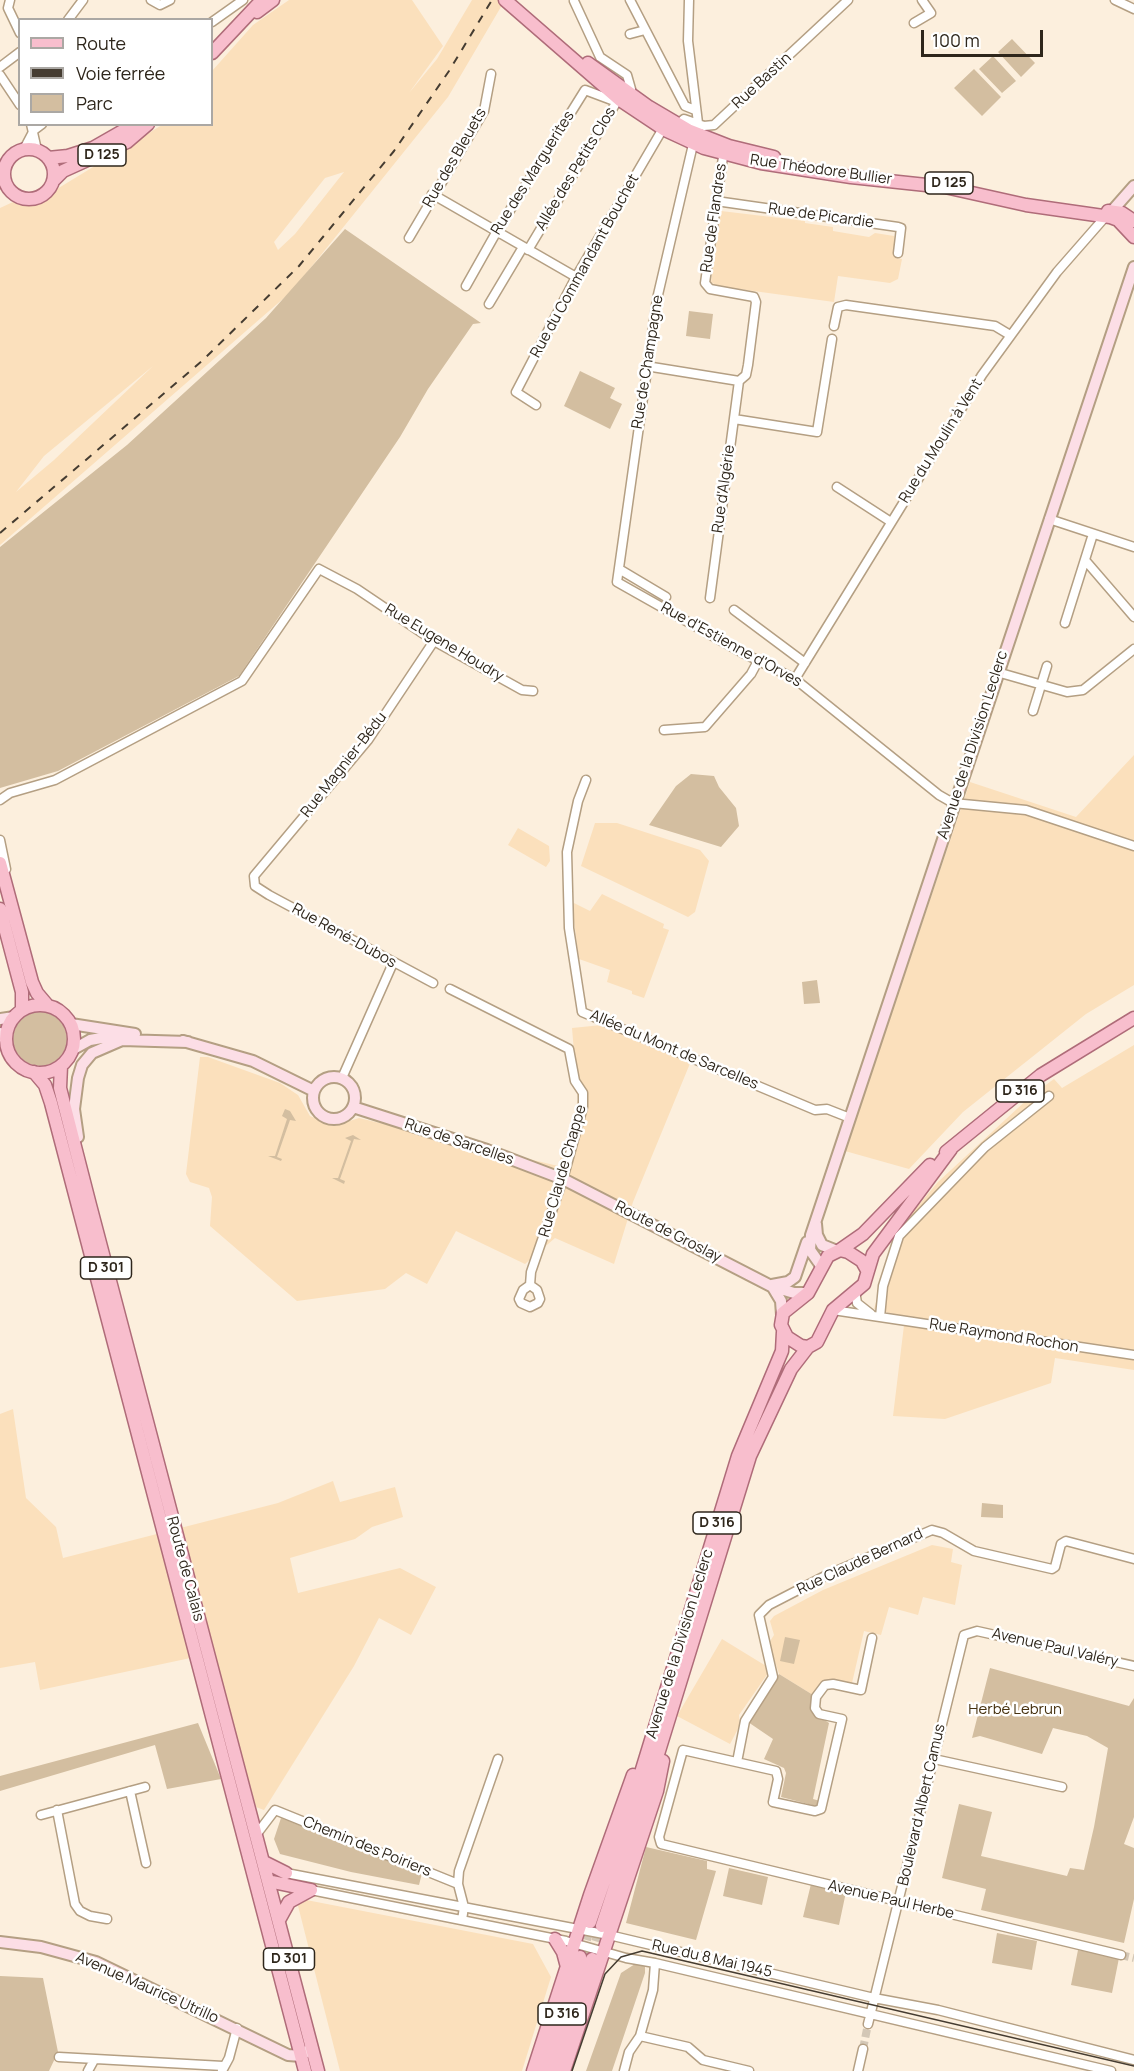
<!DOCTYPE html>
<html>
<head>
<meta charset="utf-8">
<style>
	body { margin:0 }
	#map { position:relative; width:1134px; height:2071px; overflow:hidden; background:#fcefdd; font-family:Manrope,sans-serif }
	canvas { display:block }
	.legend { position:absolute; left:18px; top:18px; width:195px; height:108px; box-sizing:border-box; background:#fff; border:2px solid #aba8a4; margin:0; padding:8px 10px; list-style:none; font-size:18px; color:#2e261b }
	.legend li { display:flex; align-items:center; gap:12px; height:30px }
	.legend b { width:30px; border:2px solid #aba8a4 }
	.scale { position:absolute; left:921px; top:30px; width:122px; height:27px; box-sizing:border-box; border:3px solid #2e261b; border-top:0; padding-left:8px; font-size:18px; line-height:21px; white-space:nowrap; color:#2e261b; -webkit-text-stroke:4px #fff; paint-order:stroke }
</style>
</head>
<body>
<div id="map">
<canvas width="1134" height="2071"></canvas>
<ul class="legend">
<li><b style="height:8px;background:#f8becd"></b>Route</li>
<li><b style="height:8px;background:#453c31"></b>Voie ferrée</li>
<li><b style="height:16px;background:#d3bea0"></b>Parc</li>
</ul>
<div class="scale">100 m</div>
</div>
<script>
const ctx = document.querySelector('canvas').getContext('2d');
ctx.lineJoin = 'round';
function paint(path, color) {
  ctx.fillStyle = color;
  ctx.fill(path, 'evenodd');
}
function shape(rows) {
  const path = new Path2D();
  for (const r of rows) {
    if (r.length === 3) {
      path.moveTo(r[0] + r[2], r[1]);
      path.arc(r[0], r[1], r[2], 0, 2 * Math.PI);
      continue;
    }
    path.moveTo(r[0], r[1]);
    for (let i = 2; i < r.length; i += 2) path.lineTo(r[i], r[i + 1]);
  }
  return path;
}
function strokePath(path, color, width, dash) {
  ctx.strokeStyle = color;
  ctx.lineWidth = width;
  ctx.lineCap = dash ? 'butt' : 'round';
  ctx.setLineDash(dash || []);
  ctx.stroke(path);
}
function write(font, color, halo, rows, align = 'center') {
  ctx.font = font + ' Manrope,sans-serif';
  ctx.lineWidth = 5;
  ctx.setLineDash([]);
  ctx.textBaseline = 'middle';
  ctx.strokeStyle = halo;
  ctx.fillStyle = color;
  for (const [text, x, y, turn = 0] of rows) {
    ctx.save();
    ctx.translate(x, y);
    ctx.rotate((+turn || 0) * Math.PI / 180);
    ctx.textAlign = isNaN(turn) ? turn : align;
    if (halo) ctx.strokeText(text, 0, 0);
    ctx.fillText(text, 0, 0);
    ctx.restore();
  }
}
paint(shape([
	[289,0,412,0,443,46,409,93,437,59,472,0,505,0,448,97,292,291,0,545,0,208,13,202,34,203,162,125,212,124,212,71,253,25],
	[344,172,295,234,278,250,274,242,325,178],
	[153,366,54,460,16,492,44,456],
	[721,211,805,221,805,223,833,227,833,231,869,237,875,233,894,236,896,258,902,259,898,279,890,283,838,276,834,302,717,286,711,282],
	[1134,755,1134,985,1086,1014,963,1112,909,1169,845,1151,970,782,1076,817],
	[595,823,617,823,700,850,709,861,695,912,688,917,581,866],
	[518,828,549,846,550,861,546,867,508,845],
	[602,894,664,924,663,928,669,930,644,998,632,994,632,991,607,982,610,970,579,959,572,907,574,903,590,911],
	[612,1024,691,1061,633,1202,614,1264,555,1238,525,1264,456,1231,427,1284,406,1273,385,1289,297,1301,210,1226,212,1197,209,1188,190,1182,186,1174,200,1057,208,1057,280,1083,298,1095,310,1116,334,1126,359,1118,558,1166,578,1100,572,1028],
	[1134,1045,1134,1370,1055,1358,1051,1383,945,1419,893,1416,905,1317,874,1309,897,1231,938,1182,1032,1095,1054,1079,1062,1088],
	[13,1409,26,1498,56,1527,63,1558,278,1503,333,1481,340,1502,395,1487,403,1517,372,1527,355,1539,290,1558,298,1593,400,1568,436,1587,411,1635,379,1618,354,1666,264,1810,256,1807,214,1653,40,1690,35,1662,0,1668,0,1414],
	[932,1545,953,1549,951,1562,962,1565,955,1605,923,1597,918,1615,889,1607,881,1635,864,1631,852,1683,826,1681,813,1695,779,1674,769,1643,774,1635,770,1621,774,1616,823,1590],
	[722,1639,771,1669,739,1715,740,1725,730,1744,677,1716],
	[296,1898,533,1944,551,1977,522,2071,340,2071]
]), '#fbe0bc');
paint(shape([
	[1012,39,1035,63,1021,77,998,52],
	[993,56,1016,81,1002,93,979,69],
	[974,69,1001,97,982,116,954,88],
	[345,229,481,323,473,324,428,389,400,437,239,676,58,771,0,788,0,547,127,445,266,318],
	[689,311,713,314,710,339,686,336],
	[580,371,615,388,610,398,622,404,610,429,564,406],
	[691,774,714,776,719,787,736,808,739,826,721,847,649,825,676,786],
	[817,980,820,1003,804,1004,802,982],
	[40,1039,27],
	[285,1109,290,1111,296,1121,290,1120,277,1157,282,1159,281,1161,268,1156,275,1156,287,1119,282,1116],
	[353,1135,361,1140,354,1139,340,1179,345,1181,344,1184,332,1178,338,1178,351,1141,345,1138],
	[982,1503,1003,1505,1003,1518,981,1517],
	[785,1637,800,1640,794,1664,780,1661],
	[990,1668,1129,1706,1134,1698,1134,1817,1124,1844,1134,1848,1134,1899,1124,1943,981,1910,986,1889,942,1878,959,1804,992,1812,981,1856,1067,1876,1070,1868,1084,1870,1094,1827,1108,1748,1087,1736,1053,1728,1042,1754,980,1736,972,1738],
	[779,1674,813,1695,814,1713,829,1723,813,1799,820,1801,816,1806,781,1797,786,1773,784,1768,764,1759,773,1739,748,1722],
	[198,1723,221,1779,167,1789,155,1745,0,1791,0,1776],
	[281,1818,422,1873,419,1885,351,1872,280,1854,274,1839],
	[646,1847,707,1861,707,1869,716,1871,696,1940,626,1923],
	[729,1868,768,1877,762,1905,723,1896],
	[811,1884,846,1892,839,1925,803,1917],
	[997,1933,1037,1941,1032,1970,992,1963],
	[1078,1950,1119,1958,1112,1993,1071,1985],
	[635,1964,645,1964,645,1973,612,2071,586,2071,621,1973],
	[0,1976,43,1978,58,2052,49,2071,0,2071]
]), '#d3bea0');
strokePath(shape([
	[1121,1955,1134,1958],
	[863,2049,868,2024]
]), '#d3c7b6', 8, [8, 4]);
strokePath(shape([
	[580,1957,590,1922],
	[592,1959,602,1926]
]), '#d3c7b6', 12, [12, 6]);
const minor = shape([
	[10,0,8,8,20,33],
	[151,0,160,5,170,0],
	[630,0,685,106,695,110],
	[689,0,688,41,698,123,657,299,617,582,741,652,795,679,939,795,953,803,1026,810,1134,846],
	[1115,0,1134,9],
	[68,20,83,0],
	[212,22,243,0],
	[914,23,931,13,922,0],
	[630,34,645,30],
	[0,67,20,52],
	[0,75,20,105],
	[31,124,37,150],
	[676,126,684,119,704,126,714,125,848,0],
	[24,149,34,130,42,124],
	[724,150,705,283,710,289,754,297,756,302,748,365,746,375,739,381],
	[432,194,576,277],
	[716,201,898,227,901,228,898,253],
	[409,238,484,111,491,74],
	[528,250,616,103,631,89,627,75,600,57,574,1],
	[466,286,497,231,585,90,617,102],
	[489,304,523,247],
	[834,326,838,307,846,305,995,326,1010,335],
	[646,366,739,381],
	[536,405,516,392,576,277,665,125],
	[734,419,817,432,832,339],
	[837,487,891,522],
	[1049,519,1134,547],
	[1085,560,1134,617],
	[619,569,666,597],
	[710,598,739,381],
	[734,610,805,663],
	[1065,623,1093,534],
	[997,672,1067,692,1083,690,1134,649],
	[795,679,982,375,1057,272,1106,216],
	[1033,711,1047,666],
	[664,730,705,727,751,674,758,661],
	[586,780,578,801,567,852,569,928,582,1012,815,1110,827,1109,850,1118],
	[0,800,10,793,55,780,242,681,319,569,357,589,434,641,522,690,533,691],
	[0,840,6,869],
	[433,983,269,895,255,886,254,876,368,740,434,641],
	[450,989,569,1049,575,1081,583,1093,583,1107,563,1179,531,1272,530,1285,537,1290,540,1299,538,1303,530,1307,521,1303,519,1299,523,1290,530,1285],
	[342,1078,393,963],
	[855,1291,857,1303,871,1314],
	[833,1310,1134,1355],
	[880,1317,883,1286,899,1236,985,1147,1049,1096],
	[872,1638,861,1690,833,1684,825,1685,816,1697,815,1708,819,1714,842,1719,821,1809,815,1811,773,1802,778,1779,776,1771,683,1750,659,1837,661,1844,1121,1955],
	[934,1759,1062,1787],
	[737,1762,745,1721,773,1677,759,1615,769,1605,829,1574,932,1530,943,1533,974,1551,1052,1569,1055,1567,1061,1544,1066,1541,1134,1559],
	[130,1791,146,1863],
	[57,1810,75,1904,80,1911,90,1916,107,1919],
	[41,1815,145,1787],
	[256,1835,275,1810,458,1884],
	[286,1873,609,1935,874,1998,938,2010,1134,2060],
	[311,1890,566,1941,626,1958,655,1963,1111,2071],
	[462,1920,464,1907,458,1884,459,1871,498,1759],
	[868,2024,964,1635,977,1631,1134,1666],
	[640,2036,688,2047,703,2060,749,2071],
	[59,2057,223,2066],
	[88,2071,94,2060],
	[222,2071,229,2058,237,2028],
	[624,2071,629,2052,640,2036,653,1990,655,1963],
	[858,2071,863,2049]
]);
const secondary = shape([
	[1110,217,1112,211,1134,186],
	[0,1019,14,1017],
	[71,1024,135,1034],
	[0,1033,6,1040],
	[183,1041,253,1061,314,1091],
	[72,1050,90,1040,118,1035],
	[334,1098,21],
	[353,1107,487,1150,563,1179,771,1286,794,1293,808,1293],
	[78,1137,74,1109,78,1078,82,1065,92,1053,122,1040,188,1042],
	[816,1224,817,1235,822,1245,837,1251],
	[822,1267,810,1250,811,1235,1134,267],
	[772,1285,788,1282,795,1277,807,1242],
	[772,1286,781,1301,782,1315],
	[0,1942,41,1947,96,1962,288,2055,301,2056,307,2051]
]);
const primary = shape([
	[505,0,620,100,665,130,704,148,761,163,851,177,945,187,1026,205,1110,217,1118,220,1134,237],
	[257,12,273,0],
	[212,53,262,0],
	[588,63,649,107,688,130,729,146,774,157],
	[29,174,25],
	[48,158,68,156,93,148,135,124],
	[53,181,63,171,127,142,148,124],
	[1108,211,1122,213,1134,221],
	[0,863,32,982,37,993,48,1006],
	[0,909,22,992,22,1010],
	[40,1039,34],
	[61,1066,60,1088,90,1205,318,2071],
	[34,1072,45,1085,51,1103,305,2071],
	[946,1152,1041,1075,1134,1018],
	[840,1250,863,1234,930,1165],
	[867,1270,862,1261,848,1252,840,1250,828,1256,808,1293,783,1313,781,1325,787,1337,801,1346,808,1347,817,1342,833,1310,864,1284,873,1254,951,1149],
	[264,1862,286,1873],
	[268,1881,311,1890],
	[279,1920,289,1902,311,1890],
	[590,1922,636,1789,738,1456,782,1351,783,1332],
	[602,1926,646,1793,750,1456,791,1369,808,1347],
	[555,1939,563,1952,567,1967],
	[533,2071,590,1895,633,1775],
	[544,2071,580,1957],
	[555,2071,592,1959],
	[564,2071,657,1791,663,1761]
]);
strokePath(minor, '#b49f83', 11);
strokePath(secondary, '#b49f83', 14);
strokePath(primary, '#af6c79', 15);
strokePath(minor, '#fff', 8);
strokePath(secondary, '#fcdee6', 10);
strokePath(primary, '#f8becd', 12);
strokePath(shape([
	[572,2071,605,1974,621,1957,642,1951,1134,2066]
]), '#453c31', 1.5);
strokePath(shape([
	[0,533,202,361,299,266,394,151,449,71,492,0]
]), '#453c31', 2, [8, 8]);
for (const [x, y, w] of [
	[102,155,48],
	[949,183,48],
	[1020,1091,48],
	[106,1268,51],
	[717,1523,48],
	[289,1959,51],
	[562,2014,48]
]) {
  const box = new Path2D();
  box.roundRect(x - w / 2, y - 11, w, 22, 4.5);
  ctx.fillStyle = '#fff';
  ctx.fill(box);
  strokePath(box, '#2e261b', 1.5);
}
write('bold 14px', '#2e261b', null, [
	["D 125",102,155],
	["D 125",949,183],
	["D 316",1020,1091],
	["D 301",106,1268],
	["D 316",717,1523],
	["D 301",289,1959],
	["D 316",562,2014]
]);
write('15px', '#2e261b', '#fff', [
	["Rue Bastin",762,81,-43],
	["Rue des Bleuets",455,158,-60],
	["Allée des Petits Clos",576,169,-59],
	["Rue Théodore Bullier",821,170,8],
	["Rue des Marguerites",533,173,-58],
	["Rue de Picardie",821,216,8],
	["Rue de Flandres",714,218,-82],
	["Rue du Commandant Bouchet",585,266,-61],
	["Rue de Champagne",648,362,-81],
	["Rue du Moulin à Vent",941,441,-58],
	["Rue d'Algérie",724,489,-82],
	["Rue Eugene Houdry",444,643,31],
	["Rue d'Estienne d'Orves",731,645,29],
	["Avenue de la Division Leclerc",973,745,-72],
	["Rue Magnier-Bédu",344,765,-52],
	["Rue René-Dubos",344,936,29],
	["Allée du Mont de Sarcelles",674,1050,23],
	["Rue de Sarcelles",459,1142,19],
	["Rue Claude Chappe",563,1171,-74],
	["Route de Groslay",668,1232,27],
	["Rue Raymond Rochon",1004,1336,9],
	["Rue Claude Bernard",860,1562,-25],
	["Route de Calais",185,1569,75],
	["Avenue de la Division Leclerc",680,1644,-73],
	["Avenue Paul Valéry",1055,1648,13],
	["Boulevard Albert Camus",922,1805,-77],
	["Chemin des Poiriers",367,1847,22],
	["Avenue Paul Herbe",891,1900,13],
	["Rue du 8 Mai 1945",712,1959,13],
	["Avenue Maurice Utrillo",147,1988,24]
]);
write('15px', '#46310f', '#fff', [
	["Herbé Lebrun",1015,1710]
]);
</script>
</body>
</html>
